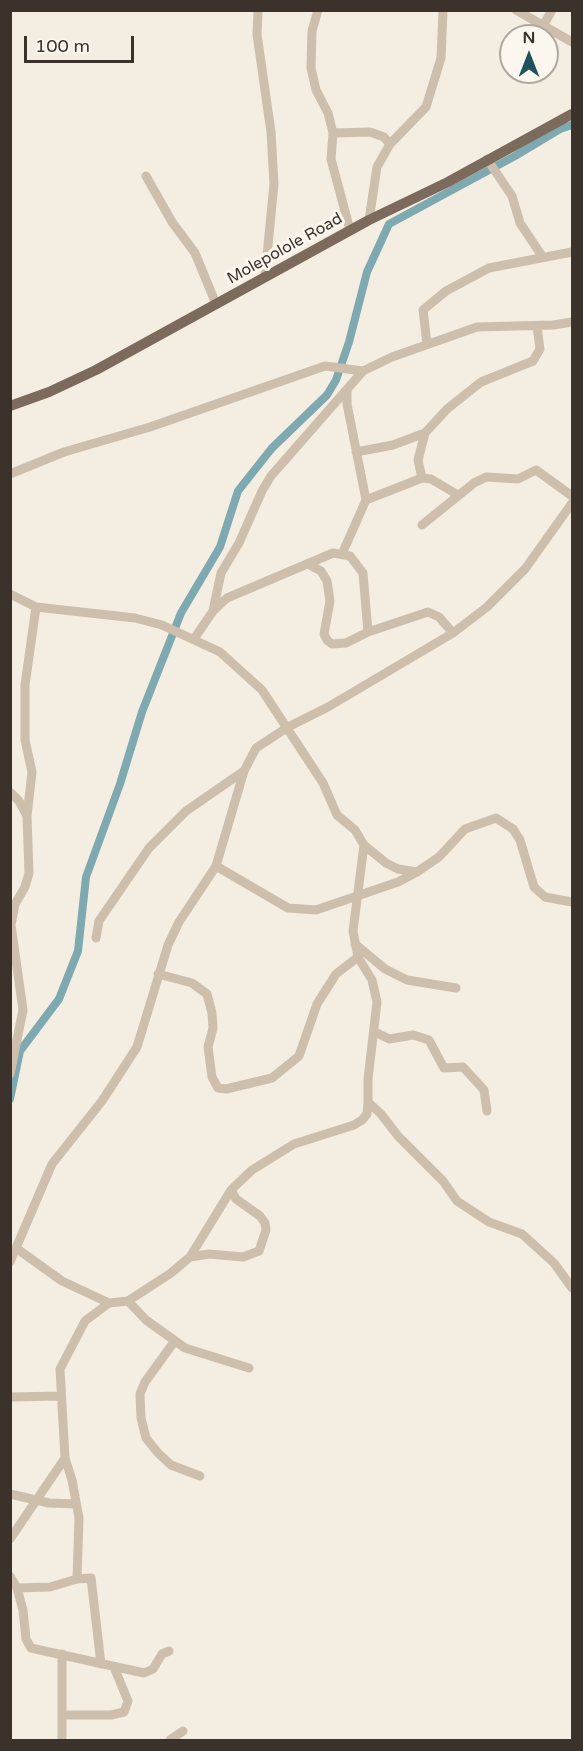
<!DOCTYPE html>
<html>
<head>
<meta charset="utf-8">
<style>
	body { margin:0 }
	#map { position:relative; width:583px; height:1751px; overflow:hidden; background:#f4ede1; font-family:"Varela Round",sans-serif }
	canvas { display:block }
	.frame { position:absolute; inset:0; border:12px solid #3b322b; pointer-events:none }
	.north { position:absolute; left:499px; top:24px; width:60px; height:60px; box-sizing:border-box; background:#fbf6ee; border:2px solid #aea8a0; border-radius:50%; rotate:0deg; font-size:16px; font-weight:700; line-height:24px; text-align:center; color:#3b322b }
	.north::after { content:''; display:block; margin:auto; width:21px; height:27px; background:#1f525d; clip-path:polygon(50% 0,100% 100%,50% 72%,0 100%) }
	.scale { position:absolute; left:24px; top:36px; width:110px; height:27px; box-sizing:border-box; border:3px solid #3b322b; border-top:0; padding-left:8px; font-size:18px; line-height:21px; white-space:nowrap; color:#3b322b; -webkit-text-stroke:4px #fbf6ee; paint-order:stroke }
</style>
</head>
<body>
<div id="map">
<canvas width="583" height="1751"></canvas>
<div class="frame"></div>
<div class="north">N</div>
<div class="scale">100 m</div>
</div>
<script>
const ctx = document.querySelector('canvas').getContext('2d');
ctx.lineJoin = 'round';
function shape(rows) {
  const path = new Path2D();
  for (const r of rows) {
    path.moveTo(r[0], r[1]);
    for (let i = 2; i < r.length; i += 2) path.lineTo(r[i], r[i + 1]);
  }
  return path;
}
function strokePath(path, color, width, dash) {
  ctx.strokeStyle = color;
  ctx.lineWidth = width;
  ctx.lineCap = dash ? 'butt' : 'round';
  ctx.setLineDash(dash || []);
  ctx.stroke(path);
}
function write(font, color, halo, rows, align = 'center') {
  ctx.font = font + ' "Varela Round",sans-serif';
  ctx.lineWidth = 6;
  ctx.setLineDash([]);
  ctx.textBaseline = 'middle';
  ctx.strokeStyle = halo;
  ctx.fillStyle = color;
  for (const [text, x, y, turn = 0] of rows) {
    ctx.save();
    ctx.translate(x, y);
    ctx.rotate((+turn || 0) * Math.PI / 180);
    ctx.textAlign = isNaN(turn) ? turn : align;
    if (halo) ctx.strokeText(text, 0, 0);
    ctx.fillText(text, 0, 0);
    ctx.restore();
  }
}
strokePath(shape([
	[10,1099,20,1051,59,999,78,951,86,877,120,784,142,712,181,613,220,547,238,491,272,448,327,395,336,380,349,342,367,272,389,224,515,156,560,129,572,125]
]), '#7fa9b1', 8);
strokePath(shape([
	[258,10,257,34,271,132,274,184,265,276],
	[318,10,312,31,311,68,316,90,328,113,333,133,331,159,350,230],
	[516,10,572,42],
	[543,26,552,10],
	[333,133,370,132,384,137,390,144,377,167,369,220],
	[390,144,426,107,441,58,443,10],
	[487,159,512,196,520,223,542,256],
	[146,176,172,222,195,253,216,304],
	[427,344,423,310,446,291,489,268,572,252],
	[356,452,393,445,425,433],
	[10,474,64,452,150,427,325,366,363,371],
	[422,478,418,460,425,433,447,409,481,382,533,361,540,349,537,326],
	[366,500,422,478,431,479,458,495],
	[422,525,474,483,486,477,518,479,536,470,572,496],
	[342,554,366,500,347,404,347,389],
	[308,564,321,571,327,581,330,601,324,634,327,640,332,644,346,643,368,632,428,612,439,617,453,633],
	[10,594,36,607,135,618,162,625,220,652,262,690,323,783,337,815,355,830,364,845,353,931,358,957,372,980,377,1002,368,1079,368,1102,367,1114,362,1120,354,1125,294,1144,252,1170,231,1190,190,1257,171,1273,128,1301,109,1303,62,1281,16,1248],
	[213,611,221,573,239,543,262,491,271,476,363,371,392,357,477,327,553,325,572,322],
	[194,639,213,611,227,598,333,553,350,556,363,573,368,632],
	[10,792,19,801,27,816,29,873,25,887,15,904,11,925,23,1010,10,1074],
	[27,816,32,772,25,740,25,685,36,607],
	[364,845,386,863,398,869,417,872],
	[216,866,288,908,316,910,398,882,417,872,439,857,465,829,496,818,513,829,520,840,534,887,545,897,572,902],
	[96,938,99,921,149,848,186,811,244,771],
	[355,944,385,969,407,980,456,988],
	[158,974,192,983,207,994,212,1013,213,1028,208,1047,212,1077,218,1088,226,1089,272,1078,299,1056,317,1004,336,974,358,957],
	[375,1032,389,1039,413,1035,429,1040,444,1068,463,1067,484,1090,487,1111],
	[368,1102,381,1114,398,1136,443,1181,457,1201,489,1222,522,1234,554,1263,572,1288],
	[190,1257,209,1254,243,1257,259,1251,266,1230,265,1223,260,1216,236,1199,231,1190],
	[10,1262,52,1164,102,1101,137,1047,168,945,179,922,216,866,244,771,256,748,288,727,328,707,453,633,487,607,525,569,572,503],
	[128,1301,146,1320,185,1348,249,1368],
	[174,1342,145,1382,140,1394,141,1418,146,1438,158,1453,171,1465,200,1476],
	[10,1397,60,1396],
	[10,1494,49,1503,76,1504],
	[10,1539,65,1458],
	[10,1576,17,1588,23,1610,26,1639,31,1648,144,1673,153,1669,162,1654,169,1651],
	[77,1579,79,1518,72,1480,65,1458,60,1369,85,1321,109,1303],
	[17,1588,50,1587,77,1579,91,1578,101,1664],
	[62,1715,111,1715,124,1712,128,1701,114,1667],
	[62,1740,62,1654],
	[170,1740,183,1731]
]), '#cdbfac', 9);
strokePath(shape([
	[10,406,49,392,96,370,369,220,448,182,572,114]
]), '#7c6b5c', 10);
write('16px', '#3b322b', '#fbf6ee', [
	["Molepolole Road",285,249,-29]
]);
</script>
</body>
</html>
